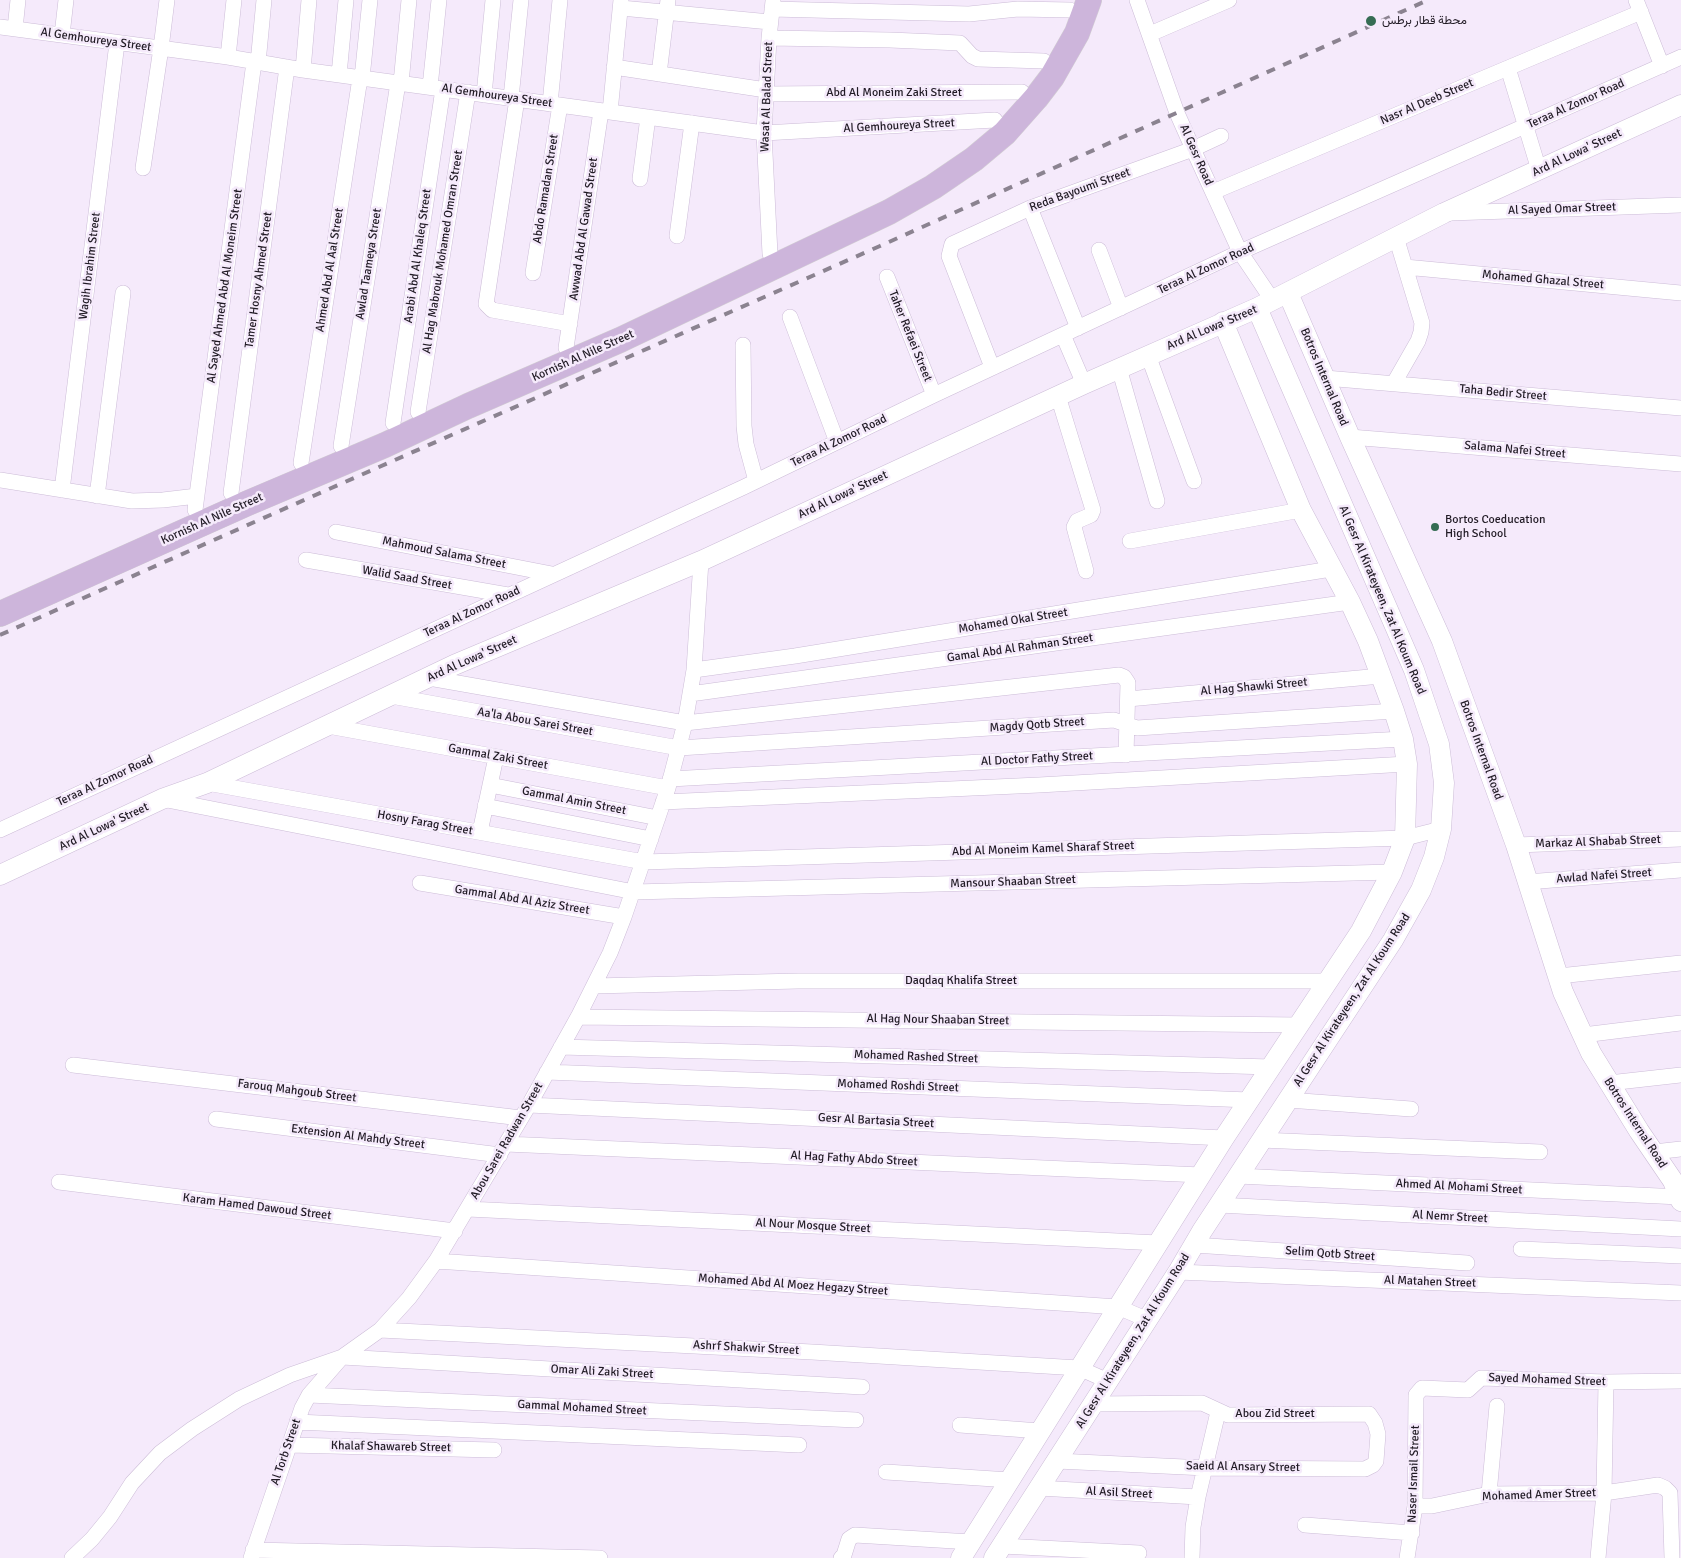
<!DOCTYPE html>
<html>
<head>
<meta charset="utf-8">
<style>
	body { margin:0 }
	canvas { display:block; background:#f5eafb }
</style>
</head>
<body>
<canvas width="1681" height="1558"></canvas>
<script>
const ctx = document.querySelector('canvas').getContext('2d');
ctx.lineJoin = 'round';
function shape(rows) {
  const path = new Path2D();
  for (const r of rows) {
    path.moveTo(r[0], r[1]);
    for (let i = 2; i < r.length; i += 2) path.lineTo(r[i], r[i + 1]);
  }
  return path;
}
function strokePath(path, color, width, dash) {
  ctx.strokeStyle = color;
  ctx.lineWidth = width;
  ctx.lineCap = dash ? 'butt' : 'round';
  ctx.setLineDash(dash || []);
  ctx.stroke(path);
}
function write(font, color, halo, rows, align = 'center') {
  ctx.font = font + ' Signika,Vazirmatn,sans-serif';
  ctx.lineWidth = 5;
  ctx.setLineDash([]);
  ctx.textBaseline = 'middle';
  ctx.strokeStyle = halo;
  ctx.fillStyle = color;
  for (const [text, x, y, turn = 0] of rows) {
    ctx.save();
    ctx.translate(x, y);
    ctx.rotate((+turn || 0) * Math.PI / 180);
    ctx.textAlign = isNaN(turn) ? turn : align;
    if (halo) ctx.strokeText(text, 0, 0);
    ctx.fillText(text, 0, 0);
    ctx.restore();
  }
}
const minor = shape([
	[1137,0,1177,113,1193,149,1240,252,1273,301],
	[1636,0,1662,66],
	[621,8,770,22],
	[772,9,969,14,1018,9,1070,10],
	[0,27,228,57,303,70,764,133,995,120],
	[15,29,18,0],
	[1150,34,1229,0],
	[62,35,66,0],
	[769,38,890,40,960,43,972,56,978,59,1044,61],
	[228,57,234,0],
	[258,63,264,0],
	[614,67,766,90],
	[1508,68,1539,170],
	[303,70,309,0],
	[659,74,668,0],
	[339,75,346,0],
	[362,78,370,0],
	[401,83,409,0],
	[430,87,439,0],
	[766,94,1022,92],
	[484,95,493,0],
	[511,98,521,0],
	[517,99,486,304,492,310,570,324],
	[550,104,560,0],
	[610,112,621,0],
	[143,168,161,48,167,0],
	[640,179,648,117],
	[1213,192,1641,12],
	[1030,208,1078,328],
	[1450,213,1681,205],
	[677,236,692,123],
	[1099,250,1121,308],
	[770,254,764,133,769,38,773,1],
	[1405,267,1681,293],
	[533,273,560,105],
	[887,277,934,395],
	[790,317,837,442],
	[1063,335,1084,384],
	[743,345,744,426,746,444,756,481],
	[566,348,601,111],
	[1148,355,1194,481],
	[992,367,949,256,952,244,1030,208,1193,149,1221,136],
	[1119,368,1157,501],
	[1325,378,1681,408],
	[1394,383,1418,341,1421,332,1422,323,1396,237],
	[1058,396,1093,510,1091,515,1077,521,1074,527,1086,571],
	[418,412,468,92],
	[393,423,443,89],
	[1350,437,1681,464],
	[341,446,398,83],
	[301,463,360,78],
	[0,480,132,501,163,500,197,496],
	[62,490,117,43],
	[231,493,287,67],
	[97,496,123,293],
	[195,510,254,62],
	[336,532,552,574],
	[1130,541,1301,510],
	[306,560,508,595],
	[694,670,795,656,1331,569],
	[429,678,685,723,1119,675,1124,677,1128,683,1126,755],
	[690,694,1350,602],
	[391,696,679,748,1114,720,1137,728,1394,711],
	[1128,699,1381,676],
	[328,726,668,788],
	[670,779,1403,739],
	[207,783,644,862,1405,838,1441,829],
	[490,785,658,818],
	[162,799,634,892,1392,872],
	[663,802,1039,785,1407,764],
	[485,806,651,839],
	[0,830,744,487,934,395,1240,252,1681,57],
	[480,832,496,757],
	[1516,845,1681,839],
	[1527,882,1681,870],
	[420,883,624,917],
	[1559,976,1681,963],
	[594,986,798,981,1328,981],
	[578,1017,1299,1025],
	[1583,1035,1681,1023],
	[561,1047,1271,1067],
	[73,1065,521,1118],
	[547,1072,1249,1100],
	[1609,1083,1681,1075],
	[1288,1100,1411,1109],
	[529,1105,1224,1138],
	[216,1119,500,1155],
	[1261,1140,1540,1152],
	[506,1144,1201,1175],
	[1654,1152,1681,1149],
	[1238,1176,1680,1197],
	[59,1182,455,1231],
	[1219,1205,1681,1229],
	[468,1209,1158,1243],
	[1194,1245,1467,1263],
	[1521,1249,1681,1256],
	[436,1261,1118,1307,1148,1320],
	[1178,1272,1681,1293],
	[380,1330,812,1352,1079,1368,1108,1381],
	[309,1395,856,1420],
	[297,1422,799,1445],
	[960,1425,1040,1431],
	[289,1445,494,1450],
	[1057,1461,1206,1468,1365,1469,1373,1465,1376,1461,1378,1434,1375,1423,1369,1414,1228,1415,1202,1403,1094,1404],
	[886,1472,1010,1480],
	[1039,1488,1198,1497],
	[1489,1494,1497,1406],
	[1415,1506,1432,1506,1489,1494,1604,1493,1658,1485,1665,1488,1670,1493,1672,1558],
	[1305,1525,1412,1533],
	[1002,1546,1139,1553],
	[253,1550,600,1558],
	[72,1558,92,1539,110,1517,132,1483,160,1453,192,1429,239,1399,290,1375,342,1357,380,1330,409,1298,436,1261,529,1105,578,1017,610,953,624,917,668,788,685,723,694,670,701,561],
	[251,1558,302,1408,309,1395,342,1357,862,1387],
	[841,1558,844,1555,849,1539,855,1535,971,1542],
	[1192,1558,1193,1527,1198,1497,1218,1412],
	[1407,1558,1415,1506,1416,1395,1422,1388,1468,1390,1481,1378,1606,1382,1681,1381],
	[1598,1558,1604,1493,1606,1382]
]);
const tertiary = shape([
	[1288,293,1350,437,1442,641,1516,845,1563,992,1591,1053,1639,1131,1673,1181,1681,1201],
	[0,875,162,799,207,783,454,665,701,561,1084,384,1257,308,1444,213,1681,105],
	[961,1558,1224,1138,1361,931,1392,872,1405,838,1407,764,1403,739,1394,711,1368,641,1350,602,1301,510,1223,322],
	[994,1558,1178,1272,1202,1231,1393,940,1421,890,1434,857,1441,829,1444,783,1439,744,1414,670,1257,308]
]);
const primary = shape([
	[0,614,248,503,385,445,468,406,620,340,889,212,933,187,974,159,1005,133,1036,98,1052,77,1077,33,1089,0]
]);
strokePath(minor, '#ccbcd7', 16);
strokePath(tertiary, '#ccbcd7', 21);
strokePath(primary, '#d3d1d3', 26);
strokePath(minor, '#fff', 15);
strokePath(tertiary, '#fff', 20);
strokePath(primary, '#cdb5db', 25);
strokePath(shape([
	[0,635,277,512,880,246,1428,0]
]), '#8b8390', 4, [9, 9]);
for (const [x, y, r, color] of [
	[1371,21,6,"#356c53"],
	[1435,527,5,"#356c53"]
]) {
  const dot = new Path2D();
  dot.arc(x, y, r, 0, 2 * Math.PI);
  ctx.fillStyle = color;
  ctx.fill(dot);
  strokePath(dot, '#f5eafb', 2);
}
write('12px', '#211b25', '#f5eafb', [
	["محطة قطار برطس",1382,21],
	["Bortos Coeducation",1445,520],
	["High School",1445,534]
], 'left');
write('12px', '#211b25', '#f5eafb', [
	["Al Gemhoureya Street",96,40,8],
	["Abd Al Moneim Zaki Street",894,93],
	["Al Gemhoureya Street",497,96,8],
	["Wasat Al Balad Street",767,97,-88],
	["Nasr Al Deeb Street",1427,102,-23],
	["Teraa Al Zomor Road",1576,104,-24],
	["Al Gemhoureya Street",899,126,-3],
	["Ard Al Lowa' Street",1577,153,-25],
	["Al Gesr Road",1196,155,66],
	["Abdo Ramadan Street",546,189,-81],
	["Reda Bayoumi Street",1080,190,-20],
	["Al Sayed Omar Street",1562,209,-2],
	["Awwad Abd Al Gawad Street",584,229,-82],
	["Al Hag Mabrouk Mohamed Omran Street",443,252,-81],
	["Arabi Abd Al Khaleq Street",418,256,-82],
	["Awlad Taameya Street",369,264,-81],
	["Wagih Ibrahim Street",90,266,-83],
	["Teraa Al Zomor Road",1206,269,-25],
	["Ahmed Abd Al Aal Street",330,270,-81],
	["Tamer Hosny Ahmed Street",259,280,-82],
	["Mohamed Ghazal Street",1543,280,5],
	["Al Sayed Ahmed Abd Al Moneim Street",225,286,-82],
	["Ard Al Lowa' Street",1212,328,-23],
	["Taher Refaei Street",910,336,68],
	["Kornish Al Nile Street",583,356,-24],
	["Botros Internal Road",1324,377,67],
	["Taha Bedir Street",1503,393,5],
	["Teraa Al Zomor Road",839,441,-26],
	["Salama Nafei Street",1515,450,5],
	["Ard Al Lowa' Street",843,495,-25],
	["Kornish Al Nile Street",212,519,-24],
	["Mahmoud Salama Street",444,553,11],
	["Walid Saad Street",407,578,10],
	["Al Gesr Al Kirateyeen, Zat Al Koum Road",1382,600,67],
	["Teraa Al Zomor Road",472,612,-25],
	["Mohamed Okal Street",1013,621,-9],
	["Gamal Abd Al Rahman Street",1020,648,-8],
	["Ard Al Lowa' Street",472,659,-24],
	["Al Hag Shawki Street",1254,687,-5],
	["Aa'la Abou Sarei Street",535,722,10],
	["Magdy Qotb Street",1037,725,-4],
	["Botros Internal Road",1481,750,70],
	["Gammal Zaki Street",498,757,10],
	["Al Doctor Fathy Street",1037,759,-3],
	["Teraa Al Zomor Road",105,781,-25],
	["Gammal Amin Street",574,801,11],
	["Hosny Farag Street",425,823,10],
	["Ard Al Lowa' Street",104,827,-25],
	["Markaz Al Shabab Street",1598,842,-2],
	["Abd Al Moneim Kamel Sharaf Street",1043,849,-2],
	["Awlad Nafei Street",1604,876,-4],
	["Mansour Shaaban Street",1013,882,-2],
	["Gammal Abd Al Aziz Street",522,900,9],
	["Daqdaq Khalifa Street",961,981],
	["Al Gesr Al Kirateyeen, Zat Al Koum Road",1352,1000,-57],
	["Al Hag Nour Shaaban Street",938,1020,1],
	["Mohamed Rashed Street",916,1057,2],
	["Mohamed Roshdi Street",898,1086,2],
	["Farouq Mahgoub Street",297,1091,7],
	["Gesr Al Bartasia Street",876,1121,3],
	["Botros Internal Road",1635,1123,57],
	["Extension Al Mahdy Street",358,1137,7],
	["Abou Sarei Radwan Street",507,1141,-60],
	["Al Hag Fathy Abdo Street",854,1159,3],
	["Ahmed Al Mohami Street",1459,1187,3],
	["Karam Hamed Dawoud Street",257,1207,7],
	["Al Nemr Street",1450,1217,3],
	["Al Nour Mosque Street",813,1226,3],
	["Selim Qotb Street",1330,1254,4],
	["Al Matahen Street",1430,1282,2],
	["Mohamed Abd Al Moez Hegazy Street",793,1285,4],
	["Al Gesr Al Kirateyeen, Zat Al Koum Road",1133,1341,-58],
	["Ashrf Shakwir Street",746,1348,3],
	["Omar Ali Zaki Street",602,1372,3],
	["Sayed Mohamed Street",1547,1380,2],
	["Gammal Mohamed Street",582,1408,3],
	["Abou Zid Street",1275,1414],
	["Khalaf Shawareb Street",391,1447,1],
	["Al Torb Street",286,1452,-71],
	["Saeid Al Ansary Street",1243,1467,1],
	["Naser Ismail Street",1414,1474,-88],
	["Al Asil Street",1119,1493,3],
	["Mohamed Amer Street",1539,1495,-2]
]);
</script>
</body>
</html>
